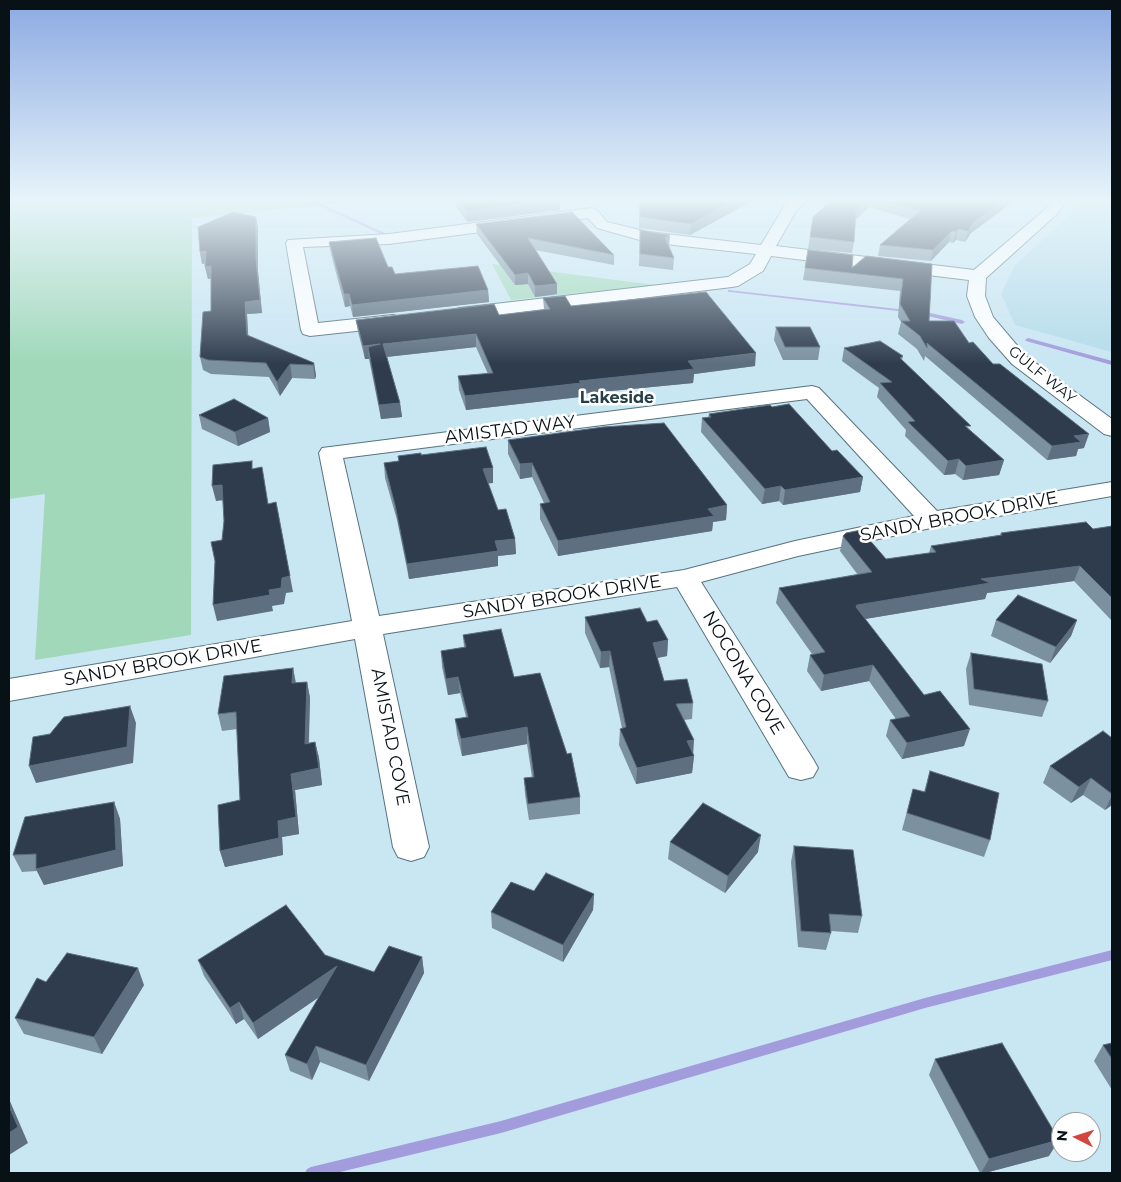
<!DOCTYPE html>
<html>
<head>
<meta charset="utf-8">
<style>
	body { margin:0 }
	#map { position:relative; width:1121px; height:1182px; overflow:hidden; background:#c9e6f3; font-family:Montserrat,sans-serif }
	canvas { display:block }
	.frame { position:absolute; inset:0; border:10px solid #081216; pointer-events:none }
	.north { position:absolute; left:1051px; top:1112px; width:50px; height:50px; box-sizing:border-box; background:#fff; border:1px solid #9ca0a2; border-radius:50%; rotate:275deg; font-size:14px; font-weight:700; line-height:20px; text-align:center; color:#081216 }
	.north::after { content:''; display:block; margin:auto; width:18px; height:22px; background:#d3453f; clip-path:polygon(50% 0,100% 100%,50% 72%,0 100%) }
</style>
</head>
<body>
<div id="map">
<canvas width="1121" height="1182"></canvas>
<div class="frame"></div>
<div class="north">N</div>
</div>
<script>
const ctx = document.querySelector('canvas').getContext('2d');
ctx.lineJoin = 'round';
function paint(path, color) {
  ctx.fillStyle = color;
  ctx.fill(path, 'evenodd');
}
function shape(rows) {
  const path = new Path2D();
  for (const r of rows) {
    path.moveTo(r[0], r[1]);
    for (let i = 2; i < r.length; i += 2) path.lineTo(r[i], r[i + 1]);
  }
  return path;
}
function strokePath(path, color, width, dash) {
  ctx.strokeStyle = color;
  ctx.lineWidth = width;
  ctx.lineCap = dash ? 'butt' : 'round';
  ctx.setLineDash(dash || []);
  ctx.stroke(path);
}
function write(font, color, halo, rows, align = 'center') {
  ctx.font = font + ' Montserrat,sans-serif';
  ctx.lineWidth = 5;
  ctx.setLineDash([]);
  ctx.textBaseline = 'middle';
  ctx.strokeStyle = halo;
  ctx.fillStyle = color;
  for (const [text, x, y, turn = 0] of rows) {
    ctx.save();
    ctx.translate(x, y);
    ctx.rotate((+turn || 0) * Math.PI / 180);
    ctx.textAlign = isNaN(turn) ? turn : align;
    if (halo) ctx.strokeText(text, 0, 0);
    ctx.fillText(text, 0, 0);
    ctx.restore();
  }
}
paint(shape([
	[1080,199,1112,199,1112,352,1015,325,1001,294,1015,265,1070,215]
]), '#b4dbea');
paint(shape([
	[9,199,379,199,192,218,191,635,35,660,45,494,9,499],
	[492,264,655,285,511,300]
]), '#a0d8b9');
paint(shape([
	[309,199,311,199,387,234,383,235,309,201,309,199],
	[728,290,907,310,909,311,907,312,730,292,728,292,728,290],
	[921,311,962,320,965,322,962,324,919,314,918,313,921,311],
	[1028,338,1112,361,1112,365,1026,341,1025,340,1028,338],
	[1112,950,1112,960,925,1008,501,1133,336,1173,305,1173,307,1169,311,1167,501,1121,925,998,1112,950]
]), '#a29bdc');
const minor = shape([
	[792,199,808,199,796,211,776,246,974,270,1048,207,1054,199,1068,199,1058,213,986,278,985,296,993,317,1026,356,1112,419,1112,436,1104,434,1012,364,989,338,975,317,967,296,969,280,771,256,763,271,738,286,732,287,460,320,453,318,451,314,453,310,460,308,728,277,750,264,756,254,647,242,597,228,588,218,389,244,303,247,318,323,393,315,400,317,402,321,400,325,393,327,310,336,303,334,301,330,286,243,288,240,389,234,592,208,597,210,607,222,648,232,761,245,785,205,792,199],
	[812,386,819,388,937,511,1112,482,1112,496,931,528,798,556,701,582,813,759,818,768,813,777,801,780,789,777,677,587,383,634,429,847,424,857,411,861,398,857,393,847,355,639,9,701,9,679,352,621,319,453,322,448,812,386],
	[807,399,914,516,795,541,684,570,379,616,343,458,807,399]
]);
strokePath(minor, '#58737e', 2);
paint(minor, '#fff');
paint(shape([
	[454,199,560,199,560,210,467,222,455,205],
	[639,199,756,199,690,235,639,228],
	[833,199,1014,199,1006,207,971,233,965,242,956,240,953,243,949,242,931,261,878,256,880,245,910,219,869,207,855,220,854,242,852,253,808,249,813,217],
	[476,224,614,255,614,265,535,250,557,294,535,297,528,284,515,285,477,234],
	[258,228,258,271,262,313,247,314,248,336,314,363,316,376,315,379,292,378,280,396,269,377,211,374,203,370,200,357,211,311,211,278,208,279,205,267,205,263,202,264,200,252],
	[640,230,669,247,674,258,673,270,639,266],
	[329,242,388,267,395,274,488,290,489,302,353,317,350,306,345,307,331,254],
	[808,250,852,268,932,264,929,321,969,343,1084,448,1078,449,1076,456,1047,460,925,356,924,361,917,349,898,334,901,322,898,317,900,291,803,280],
	[543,298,571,306,755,366,694,374,693,383,580,394,580,397,466,410,459,390,458,376,488,374,476,347,387,357,400,403,402,417,381,419,369,359,365,359,358,332,356,320,499,315,544,309],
	[776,327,820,347,818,360,783,360,774,340],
	[844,348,903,356,902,360,970,430,1004,460,999,475,963,480,955,474,944,475,905,436,906,430,877,397,879,388,842,361],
	[772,407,832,451,863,477,860,492,783,505,779,501,762,504,701,432,702,418,708,418,709,414],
	[199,415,268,418,270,432,238,446,202,429],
	[508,440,727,505,726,520,713,522,712,531,558,556,540,519,540,504,544,503,532,477,520,479,508,454],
	[421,455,493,483,488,483,498,510,515,539,516,554,498,556,498,566,409,579,397,520,385,478,384,463,399,461,398,456],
	[1112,526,1112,621,1074,581,987,593,985,599,865,619,964,746,902,759,886,736,890,720,896,719,869,681,821,691,807,671,810,655,812,654,776,603,779,588,858,575,840,551,843,536,886,559,929,553,931,546,1000,535,1001,533,1093,529],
	[585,617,647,622,668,640,667,656,657,658,664,681,693,703,692,719,684,720,694,756,692,773,636,784,619,745,620,729,622,728,609,667,600,668,585,633],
	[996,620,1077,620,1071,636,1050,663,991,636],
	[463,635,514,677,580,797,580,814,529,820,525,794,524,778,532,777,527,744,462,756,457,735,455,719,466,717,460,693,448,695,442,667,441,651,464,647],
	[971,653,1048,701,1042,717,969,705,966,669],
	[293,668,296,683,307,682,310,698,309,743,315,742,319,758,322,785,295,790,299,834,282,837,283,855,225,867,220,851,240,800,237,729,222,731,218,714],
	[1112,738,1112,805,1105,810,1083,795,1071,803,1043,783,1050,766],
	[930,771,990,840,984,857,902,830,913,789,924,792],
	[114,802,120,819,123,866,44,885,37,871,22,872,13,855],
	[670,842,758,852,725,893,668,859],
	[794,846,862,916,858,933,831,931,831,933,826,950,798,947,791,862],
	[534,891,594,894,593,910,563,962,492,928,491,912],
	[325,955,374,972,422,957,424,973,369,1081,320,1062,312,1080,290,1071,285,1055,319,997,258,1039,244,1019,236,1024,204,976,198,960],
	[46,982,144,985,102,1054,24,1034,15,1018],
	[1112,1043,1112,1090,1094,1061,1103,1045],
	[935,1059,1049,1156,985,1173,980,1173,929,1075]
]), '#7c91a0');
paint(shape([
	[560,199,560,210,467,222,467,211],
	[737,199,756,199,690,235,691,224],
	[868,199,870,199,869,207,854,221,856,211],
	[1006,199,1014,199,1006,207,971,233,965,242,968,231,974,222],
	[256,217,258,228,258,271,262,313,247,314,249,348,247,335,245,302,256,259],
	[958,229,956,240,953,243,956,232],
	[952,231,949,242,931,261,933,250],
	[670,235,669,247,664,249,665,238],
	[206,251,209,263,202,264,200,252],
	[211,266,214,278,208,279,205,267],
	[528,273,528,284,515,285,515,275],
	[557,284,557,294,535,297,535,286],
	[488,290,489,302,353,317,352,305],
	[344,294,349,294,350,306,345,307],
	[476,334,476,347,385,357,383,344],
	[380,344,368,347,369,359,365,359,363,346],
	[756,353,755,366,694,374,693,383,580,394,580,397,466,410,465,396,579,381,688,361],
	[314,363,316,376,315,379,313,365],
	[290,364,292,378,280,396,277,382],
	[400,403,402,417,381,419,379,405],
	[268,418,270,432,238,446,235,432],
	[1089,434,1084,448,1078,449,1076,456,1047,460,1052,446,1074,436],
	[959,459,955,474,944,475,948,461],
	[1004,460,999,475,963,480,966,466],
	[532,463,532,477,520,479,520,464],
	[493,468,493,483,484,484,483,469],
	[863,477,860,492,783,505,785,490],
	[222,485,225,500,216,501,212,486],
	[781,486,779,501,762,504,765,489],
	[276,502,293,592,286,593,284,604,272,606,273,611,217,621,213,605,269,590],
	[727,505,726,520,713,522,712,531,558,556,558,541,708,509],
	[515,539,516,554,498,556,498,566,409,579,407,564,495,541],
	[1080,566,1074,581,987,593,985,599,853,621,856,607,857,605,981,579],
	[1077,620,1071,636,1050,663,1056,647],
	[668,640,667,656,652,659,653,643],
	[610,651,609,667,600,668,601,652],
	[873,665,869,681,821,691,824,675],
	[293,668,296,685,292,683],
	[458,677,460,693,448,695,446,679],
	[307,682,310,698,308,760,305,744],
	[130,706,136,723,133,763,36,783,29,766],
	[527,727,527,744,462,756,461,739],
	[970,729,964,746,902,759,907,743],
	[694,740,693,756,687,741],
	[315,742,319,758,322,785,295,790,299,834,282,837,283,855,225,867,220,851,278,821,291,774],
	[694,756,692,773,636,784,637,768],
	[1091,778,1083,795,1071,803,1079,787],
	[1112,795,1112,805,1105,810],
	[114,802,120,819,123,866,44,885,36,869],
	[761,835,758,852,725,893,728,876],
	[594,894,593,910,563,962,563,945],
	[422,957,424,973,369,1081,366,1065],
	[337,966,341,982,258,1039,253,1023],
	[138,968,144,985,102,1054,94,1037],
	[239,1002,244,1019,236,1024,230,1008],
	[316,1046,320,1062,312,1080,307,1064],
	[9,1099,28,1143,9,1155],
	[1059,1140,1049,1156,985,1173,981,1173,989,1159]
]), '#5d6f80');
const building = shape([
	[457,199,560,199,467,211,457,199],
	[640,199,737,199,691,224,640,217,640,199],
	[833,199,868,199,856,211,854,242,810,237,813,217,833,199],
	[877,199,1006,199,974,222,968,231,958,229,956,232,952,231,933,250,880,245,920,211,877,199],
	[233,212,256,217,256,259,260,300,245,302,247,335,314,363,313,365,290,364,277,382,266,363,208,360,200,357,203,312,211,311,211,266,205,267,206,251,200,252,198,227,233,212],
	[572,212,614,255,528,238,557,284,535,286,528,273,515,275,476,224,572,212],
	[640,230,670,235,665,238,674,258,640,254,640,230],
	[376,238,388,267,392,267,395,274,478,266,488,290,352,305,349,294,344,294,329,242,376,238],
	[808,250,853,255,852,268,866,256,932,264,929,321,954,321,969,343,973,342,993,364,1000,364,1089,434,1074,436,1081,442,1052,446,927,343,927,348,920,336,901,321,910,321,900,304,903,279,805,268,808,250],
	[706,292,756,353,688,361,694,369,579,381,581,383,465,396,458,376,493,373,476,334,383,344,400,403,379,405,368,347,380,344,363,346,356,320,494,304,499,315,550,309,543,298,565,296,571,306,706,292],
	[776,327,810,327,820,347,785,347,776,327],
	[880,341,903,356,900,358,971,426,965,426,1004,460,966,466,959,459,948,461,908,422,915,421,880,383,892,382,844,348,880,341],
	[234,399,268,418,235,432,199,415,234,399],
	[789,404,832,451,837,450,863,477,785,490,781,486,765,489,702,418,711,417,709,414,770,405,772,407,789,404],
	[664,423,727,505,708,509,714,516,558,541,540,504,550,502,532,463,520,464,508,440,603,427,664,423],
	[486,447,493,468,483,469,498,510,506,509,515,539,495,541,498,551,407,564,395,505,384,463,399,461,398,456,421,453,421,455,486,447],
	[252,461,252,469,262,467,268,504,276,502,290,576,282,578,281,588,269,590,270,595,213,605,215,561,211,542,222,540,224,521,222,485,212,486,213,465,252,461],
	[1086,522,1093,529,1112,526,1112,598,1080,566,981,579,990,583,857,605,856,607,924,695,940,691,970,729,907,743,890,720,910,716,873,665,824,675,810,655,825,652,779,588,872,572,843,536,846,533,861,530,886,559,936,552,931,546,1002,535,1001,533,1086,522],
	[1018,595,1077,620,1056,647,996,620,1018,595],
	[640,608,647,622,657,620,668,640,653,643,664,681,687,679,693,703,676,704,694,740,687,741,694,756,637,768,620,729,626,727,610,651,601,652,585,617,640,608],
	[501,629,514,677,540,673,567,754,571,753,580,797,528,804,524,778,534,777,527,727,461,739,455,719,468,717,458,677,446,679,441,651,466,647,463,635,501,629],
	[971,653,1042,664,1048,701,974,689,971,653],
	[293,668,292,683,307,682,305,744,315,742,319,768,291,774,296,817,278,821,279,838,220,851,218,805,240,800,236,712,218,714,224,676,293,668],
	[130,706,127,747,29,766,33,737,50,734,64,717,130,706],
	[1103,731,1112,738,1112,794,1091,778,1079,787,1050,766,1103,731],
	[930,771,999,793,990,840,907,813,913,789,925,792,930,771],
	[114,802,116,850,36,869,36,854,13,855,25,817,114,802],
	[703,803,761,835,728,876,670,842,703,803],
	[794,846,853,850,862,916,829,914,831,933,801,931,794,846],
	[546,873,594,894,563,945,491,912,511,882,534,891,546,873],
	[286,905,325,955,374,972,389,946,422,957,366,1065,316,1046,307,1064,285,1055,337,966,253,1023,239,1002,230,1008,198,960,286,905],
	[67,953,138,968,94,1037,15,1018,37,978,46,982,67,953],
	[1002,1043,1059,1140,989,1159,935,1059,1002,1043],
	[1112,1043,1112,1059,1103,1045,1112,1043],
	[9,1106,18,1127,9,1133,9,1106]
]);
paint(building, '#2f3c4e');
strokePath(building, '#5d6f80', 1);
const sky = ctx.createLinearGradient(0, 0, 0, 364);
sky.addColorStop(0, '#8caae3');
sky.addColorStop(0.55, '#e7f4fa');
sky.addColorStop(1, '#e7f4fa00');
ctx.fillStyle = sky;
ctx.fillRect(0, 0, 1121, 364);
write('15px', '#081216', '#fff', [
	["GULF WAY",1042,375,39]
]);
write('bold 16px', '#253e48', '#fff', [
	["Lakeside",617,398]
]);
write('18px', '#081216', '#fff', [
	["AMISTAD WAY",510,430,-7],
	["SANDY BROOK DRIVE",959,517,-11],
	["SANDY BROOK DRIVE",562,597,-9],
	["SANDY BROOK DRIVE",163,663,-10],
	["NOCONA COVE",743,673,59],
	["AMISTAD COVE",390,737,79]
]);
</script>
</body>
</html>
